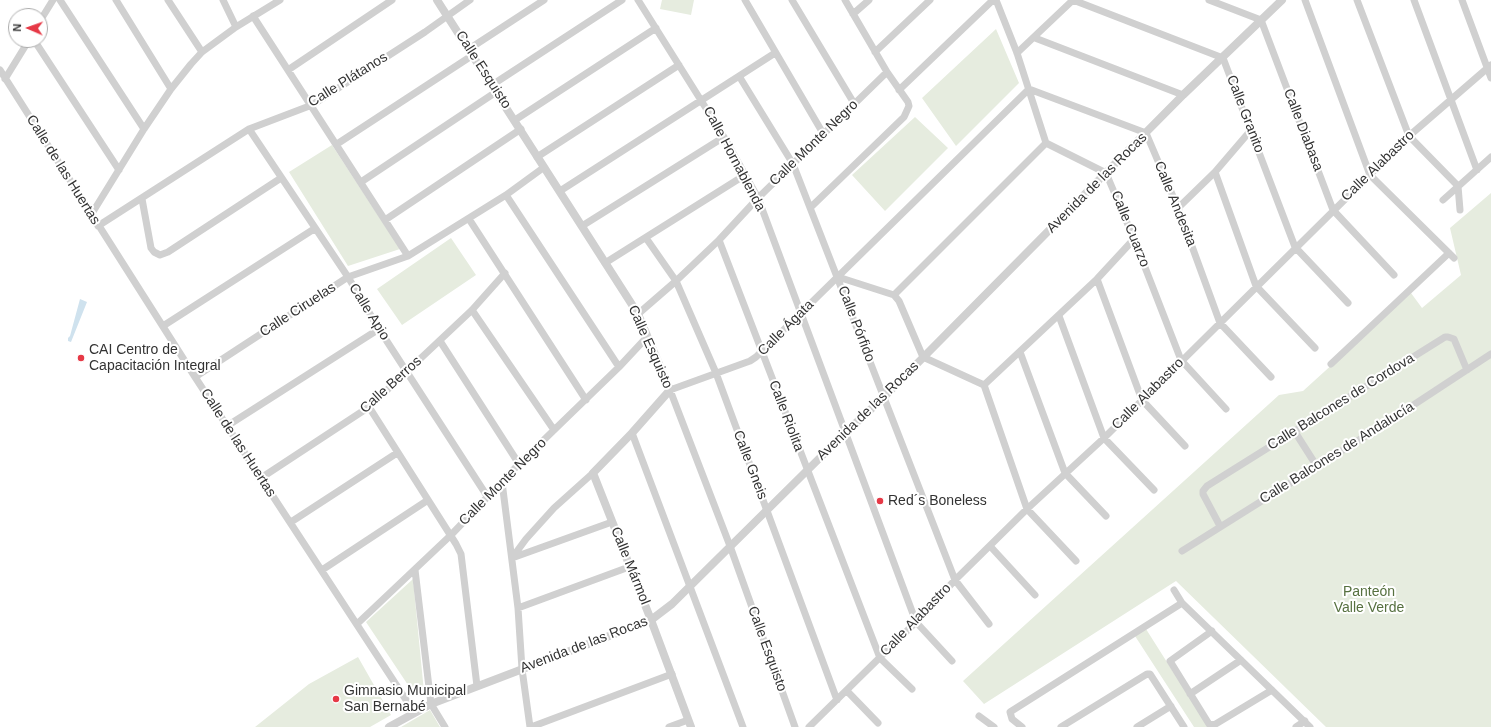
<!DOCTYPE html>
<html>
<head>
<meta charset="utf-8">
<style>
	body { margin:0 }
	#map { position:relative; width:1491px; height:727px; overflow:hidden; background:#fff; font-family:Arial,sans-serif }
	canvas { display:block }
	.north { position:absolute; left:8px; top:8px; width:40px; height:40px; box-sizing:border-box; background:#fff; border:1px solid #adadad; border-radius:50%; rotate:272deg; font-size:11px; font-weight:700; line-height:16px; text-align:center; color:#333 }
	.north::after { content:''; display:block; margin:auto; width:14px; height:18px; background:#e63946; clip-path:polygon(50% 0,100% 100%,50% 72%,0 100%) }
</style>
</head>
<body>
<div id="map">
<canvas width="1491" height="727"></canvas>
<div class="north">N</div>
</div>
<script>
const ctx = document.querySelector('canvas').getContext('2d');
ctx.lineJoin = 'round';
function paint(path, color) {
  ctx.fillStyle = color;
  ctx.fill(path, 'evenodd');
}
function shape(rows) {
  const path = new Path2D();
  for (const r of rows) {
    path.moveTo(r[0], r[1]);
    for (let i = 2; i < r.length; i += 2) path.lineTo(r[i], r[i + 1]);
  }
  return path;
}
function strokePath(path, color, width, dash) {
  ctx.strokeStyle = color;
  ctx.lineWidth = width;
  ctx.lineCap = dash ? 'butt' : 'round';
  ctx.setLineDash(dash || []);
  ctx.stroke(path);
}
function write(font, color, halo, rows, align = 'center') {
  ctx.font = font + ' Arial,sans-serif';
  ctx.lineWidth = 4;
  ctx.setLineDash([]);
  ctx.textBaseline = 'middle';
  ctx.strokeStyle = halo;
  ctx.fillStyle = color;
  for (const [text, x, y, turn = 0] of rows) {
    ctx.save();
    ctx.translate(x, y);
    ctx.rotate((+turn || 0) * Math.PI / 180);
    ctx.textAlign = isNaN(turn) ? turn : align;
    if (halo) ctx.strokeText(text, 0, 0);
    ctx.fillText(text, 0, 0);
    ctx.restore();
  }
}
paint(shape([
	[662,0,694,0,691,15,660,9],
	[996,29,1019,83,956,146,922,98],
	[915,117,948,148,885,211,852,175],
	[332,145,400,249,348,266,289,172],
	[1491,193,1491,727,1326,727,1176,581,984,704,963,681,1279,395,1303,391,1411,293,1422,308,1461,275,1450,228],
	[451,238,476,275,402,325,377,289],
	[413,579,424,692,414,694,366,622],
	[1146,629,1208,727,1194,727,1135,636],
	[358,657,391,715,370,727,255,727,309,684],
	[430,710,440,727,401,727]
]), '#e6ecdf');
paint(shape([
	[80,299,87,302,71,342,68,341,68,338,70,336]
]), '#cfe2ee');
strokePath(shape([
	[60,0,144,129],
	[116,0,171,89],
	[168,0,202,52],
	[223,0,236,27],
	[638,0,724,137,758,198,916,622,952,661],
	[745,0,824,135],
	[792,0,855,105],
	[996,0,1017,53,1046,143,1106,173,1134,239,1181,360,1226,409],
	[1073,0,1223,58,1295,247,1348,303],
	[1209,0,1261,20,1333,210,1394,275],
	[1305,0,1370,175,1454,258],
	[1357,0,1409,136,1458,186],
	[1414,0,1477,170],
	[1462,0,1491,78],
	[853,14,869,0],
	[253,16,408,256],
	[40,21,53,0],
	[1035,38,1183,95],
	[34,40,119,170],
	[469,49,544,0],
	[875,52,930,0],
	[1017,53,1073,0],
	[0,70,195,377,414,712],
	[288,70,392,0],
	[739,76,793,164,955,580,989,624],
	[5,79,29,40],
	[492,85,622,0],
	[899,90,993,0],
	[515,120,656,28],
	[249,129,348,277,379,329,487,496],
	[337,144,473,55],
	[537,157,679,65],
	[1215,172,1256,286,1315,348],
	[361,182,496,92],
	[1458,186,1460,210],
	[560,191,775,53],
	[506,195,619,367],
	[142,199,151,248,154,252,160,255,168,252,281,178],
	[1443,200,1491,157],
	[811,207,904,117,909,106,908,102,887,72,845,0],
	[1178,208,1215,172,1251,130],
	[91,215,144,129,171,89,191,64,202,52,236,27,280,0],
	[469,219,586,400],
	[385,220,521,129],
	[98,226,249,129,312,105,425,32,470,0],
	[582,226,724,137],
	[646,238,676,281,716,373,837,700],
	[719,240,880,658,912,689],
	[605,263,745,175],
	[838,277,894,295],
	[1097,279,1142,400,1185,446],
	[894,295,899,301,923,357,984,385,1027,509,1076,561],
	[894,295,1046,143],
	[472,310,554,430],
	[638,314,676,281,719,240,758,198,887,72],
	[1059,316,1104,438,1154,490],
	[163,326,314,229],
	[440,341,519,464],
	[1020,352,1065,473,1106,516],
	[1331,364,1449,253],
	[195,377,348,277,408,256,506,195,543,168],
	[984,385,1097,279,1134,239],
	[369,407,456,544,461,554,477,686],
	[227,426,379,329],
	[1295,432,1316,465],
	[632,433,743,727],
	[261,478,369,407,472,310,505,273],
	[502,482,518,608,522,669,530,727],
	[291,522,397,453],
	[1220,526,1203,494,1203,491,1207,486,1445,337,1448,337,1454,339,1467,370],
	[990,546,1035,595],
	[1182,551,1386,423,1491,354],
	[512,558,526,539,554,508,593,473],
	[512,558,612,522],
	[322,570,428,500],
	[415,570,431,704,445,727],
	[1174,590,1182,603,1310,727],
	[518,608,629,567],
	[357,624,451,535,519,464,619,367,647,337],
	[1212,631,1170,661,1209,724,1214,725,1272,690],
	[847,691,878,723],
	[1190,694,1241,660],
	[979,716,994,727],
	[531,727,672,674],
	[669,727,688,720],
	[795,727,730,546,670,390,750,361,756,357,1029,89,1146,133,1178,208,1220,323,1271,377],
	[809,727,916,622,955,580,1027,509,1104,438,1409,136,1491,65],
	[1022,727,1012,719,1010,712,1182,603],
	[1061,727,1147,674,1150,674,1184,727],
	[1137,727,1171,706],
	[1296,727,1305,721]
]), '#d0d0d0', 7);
strokePath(shape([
	[437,0,638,314,670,390,632,433,593,473,651,620,691,727],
	[389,727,431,704,651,620,672,604,845,433,884,397,1183,95,1282,0]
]), '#d0d0d0', 8);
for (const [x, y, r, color] of [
	[81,358,4,"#e63946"],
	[880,501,4,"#e63946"],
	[336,699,4,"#e63946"]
]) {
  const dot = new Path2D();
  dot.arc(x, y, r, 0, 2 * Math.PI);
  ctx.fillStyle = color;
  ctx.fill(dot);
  strokePath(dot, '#fff', 1.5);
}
write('14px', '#333', '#fff', [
	["Calle Esquisto",483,70,57],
	["Calle Plátanos",348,80,-32],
	["Calle Granito",1245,114,69],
	["Calle Diabasa",1303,130,69],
	["Calle Monte Negro",814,143,-44],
	["Calle Hornablenda",734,159,62],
	["Calle Alabastro",1378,166,-44],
	["Calle de las Huertas",63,170,58],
	["Avenida de las Rocas",1097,183,-45],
	["Calle Andesita",1175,204,68],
	["Calle Cuarzo",1130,229,68],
	["Calle Ciruelas",298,310,-33],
	["Calle Apio",369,312,58],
	["Calle Pórfido",856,324,69],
	["Calle Ágata",786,328,-45],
	["Calle Esquisto",650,347,66],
	["Calle Berros",391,385,-42],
	["Calle Alabastro",1148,394,-45],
	["Calle Balcones de Cordova",1341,402,-32],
	["Avenida de las Rocas",868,411,-44],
	["Calle Riolita",786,416,69],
	["Calle de las Huertas",238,443,57],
	["Calle Balcones de Andalucía",1337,453,-32],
	["Calle Gneis",750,465,69],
	["Calle Monte Negro",503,482,-45],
	["Calle Mármol",630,566,68],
	["Calle Alabastro",916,620,-46],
	["Avenida de las Rocas",584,645,-21],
	["Calle Esquisto",767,649,70]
]);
write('14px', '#333', '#fff', [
	["CAI Centro de",89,350],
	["Capacitación Integral",89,366],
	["Red´s Boneless",888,501],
	["Gimnasio Municipal",344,691],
	["San Bernabé",344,707]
], 'left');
write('14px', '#56703f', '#fff', [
	["Panteón",1369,592],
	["Valle Verde",1369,608]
]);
</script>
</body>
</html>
